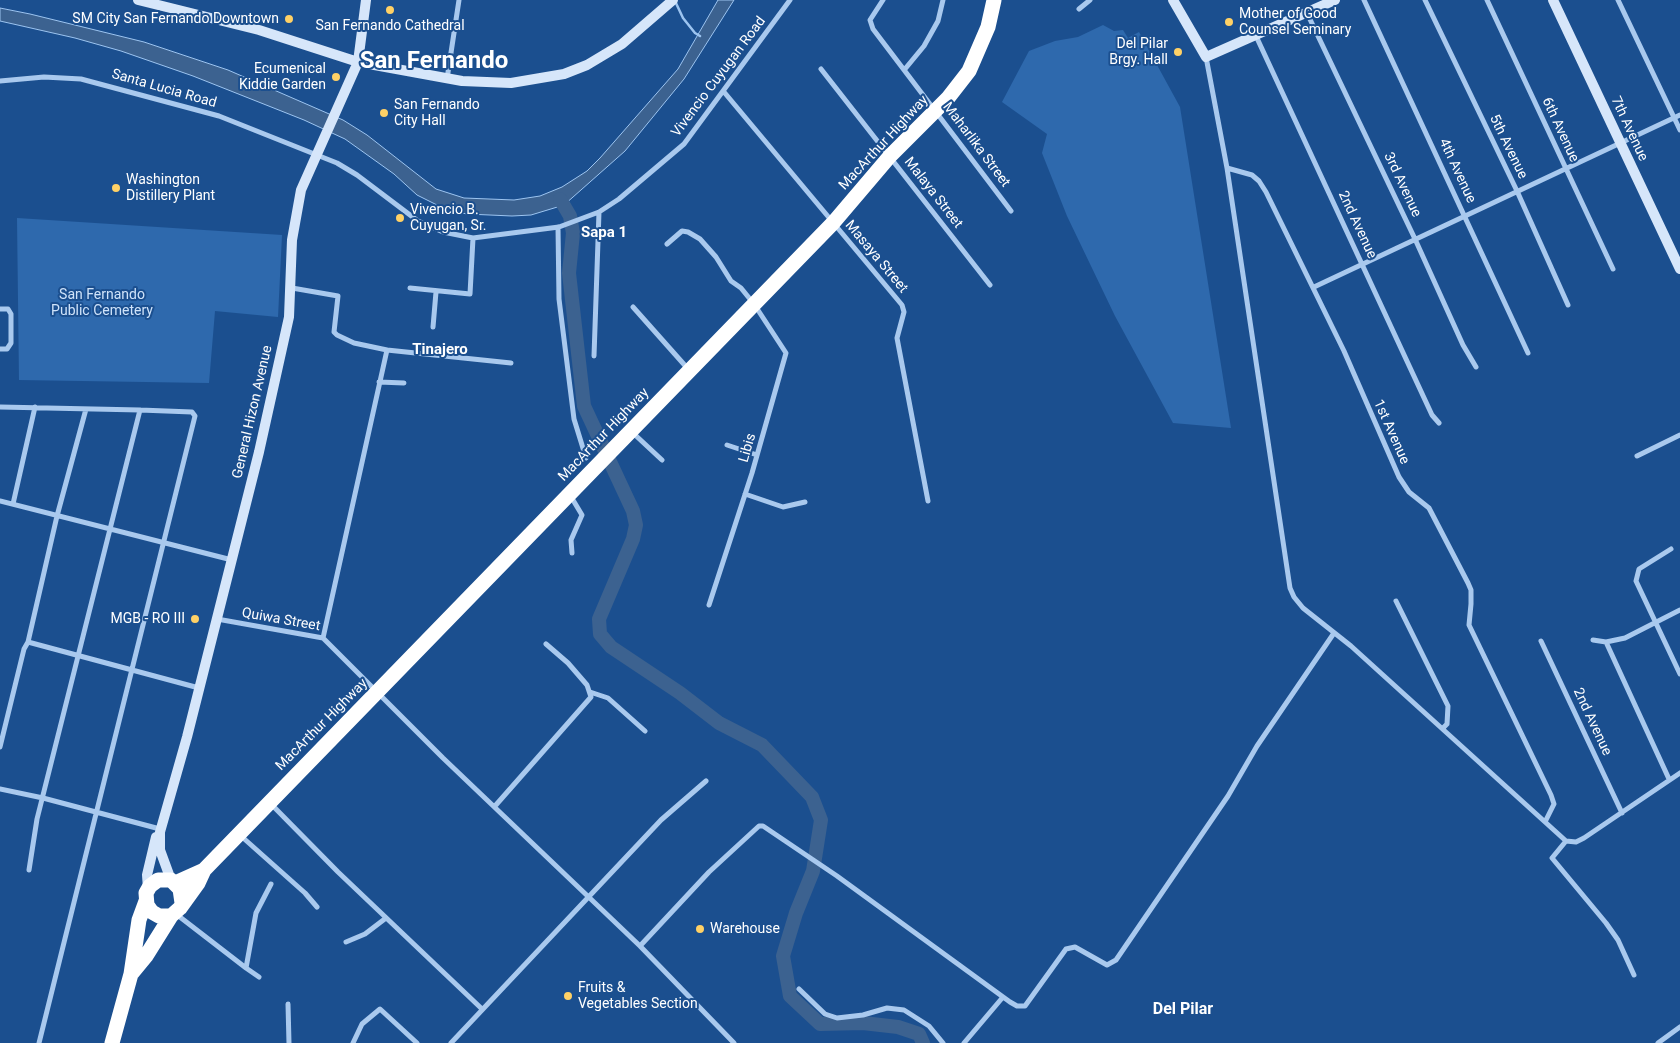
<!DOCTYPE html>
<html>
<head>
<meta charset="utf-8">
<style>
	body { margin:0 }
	canvas { display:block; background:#1b4f8f }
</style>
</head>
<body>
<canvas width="1680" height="1043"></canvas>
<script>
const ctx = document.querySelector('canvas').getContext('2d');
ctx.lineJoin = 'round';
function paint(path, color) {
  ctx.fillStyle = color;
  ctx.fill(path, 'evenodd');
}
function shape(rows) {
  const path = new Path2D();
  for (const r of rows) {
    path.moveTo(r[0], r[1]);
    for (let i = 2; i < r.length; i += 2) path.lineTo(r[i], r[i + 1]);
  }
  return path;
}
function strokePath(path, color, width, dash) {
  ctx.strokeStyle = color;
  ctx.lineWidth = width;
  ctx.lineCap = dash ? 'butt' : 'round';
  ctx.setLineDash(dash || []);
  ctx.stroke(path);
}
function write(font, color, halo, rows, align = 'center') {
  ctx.font = font + ' Roboto,sans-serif';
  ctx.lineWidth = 4;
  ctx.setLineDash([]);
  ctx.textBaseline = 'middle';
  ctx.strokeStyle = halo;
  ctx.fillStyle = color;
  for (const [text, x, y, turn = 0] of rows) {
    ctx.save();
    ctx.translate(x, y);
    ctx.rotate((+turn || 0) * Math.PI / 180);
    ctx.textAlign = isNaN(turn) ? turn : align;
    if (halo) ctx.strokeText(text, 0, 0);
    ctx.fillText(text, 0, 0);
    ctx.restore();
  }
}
paint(shape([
	[1103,25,1114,31,1123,30,1128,38,1139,32,1180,107,1231,428,1173,423,1115,316,1067,216,1042,153,1047,134,1002,102,1029,51,1055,41,1078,37],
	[17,218,282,235,278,317,215,311,209,383,19,380]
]), '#2e69ad');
const water = shape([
	[718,0,734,0,684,79,625,151,564,205,531,215,512,216,467,214,447,210,417,195,394,174,345,139,304,120,193,76,121,51,75,38,0,21,0,8,30,14,144,42,228,70,343,120,367,135,436,189,464,198,514,200,540,196,562,187,587,171,600,158,678,69,718,0]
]);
paint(water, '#3c6290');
strokePath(water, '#9cc4f0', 1);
strokePath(shape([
	[675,1,683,18,695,33,700,36]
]), '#9cc4f0', 2.5);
strokePath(shape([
	[560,199,570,216,573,233,569,273,584,406,633,511,636,525,633,539,599,619,600,634,611,647,680,693,719,723,762,745,812,797,821,820,813,871,796,913,783,956,790,996,820,1024,863,1023,898,1027,919,1034,923,1043]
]), '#3c6290', 14);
strokePath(shape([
	[883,0,870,20,873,29,1011,211],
	[1364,0,1528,353],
	[1425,0,1517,191,1568,305],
	[1487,0,1613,269],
	[1618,0,1680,130],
	[1079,9,1090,0],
	[1307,13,1415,239,1463,345,1476,367],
	[1256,36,1432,415,1439,423],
	[1206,57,1227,168,1290,588,1294,597,1303,608,1351,646,1566,841,1576,842,1584,838,1680,773],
	[821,69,990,285],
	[905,69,924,46,938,21,943,0],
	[447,79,459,0],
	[0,81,44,77,81,79,219,116,337,163,357,175,418,221,443,232,473,238,559,227,599,212,619,199,684,144,790,0],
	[724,92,902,305,904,312,897,338,928,501],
	[1227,168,1252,175,1259,181,1266,192,1344,351,1399,477,1409,492,1429,508,1468,583,1471,590,1471,604,1469,625,1551,795,1554,804,1546,820],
	[558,227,559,299,574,419,586,458],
	[667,244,682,231,688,232,700,239,716,257,731,281,741,288,754,304,786,353,752,473,709,605],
	[1314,287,1680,115],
	[292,288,338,296,334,332,337,335,354,343,387,350,511,363],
	[410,288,470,294,473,238],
	[633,307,689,370],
	[0,309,8,309,11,314,11,343,7,349,0,349],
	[433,327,436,292],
	[594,356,599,212],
	[379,382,404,383],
	[0,407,140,410,192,412,195,416,39,1043],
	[633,433,662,460],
	[727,445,757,455],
	[1637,456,1680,435],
	[745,494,783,507,805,502],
	[570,495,582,515,571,540,572,553],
	[0,501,232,560],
	[13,504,35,407],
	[1671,549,1639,569,1636,581,1680,674],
	[1396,601,1448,706,1447,724,1443,728],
	[217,619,323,638,443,758,640,946,734,1043],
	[323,638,387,350],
	[1593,640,1606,642,1625,638,1680,610],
	[1541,641,1622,813],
	[28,642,199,688],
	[1606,642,1669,779],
	[590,692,608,698,645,731],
	[0,747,24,649,28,642,57,516,86,409],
	[0,789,43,798,160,829],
	[271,804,338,872,482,1009],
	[495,806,591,697,587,685,568,663,546,644],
	[241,836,305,893,317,907],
	[1566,841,1552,858,1606,923,1618,940,1634,975],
	[29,870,37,819,140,410],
	[176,914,246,968,256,913,271,884],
	[346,942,365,934,386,918],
	[640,946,709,872,759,826,763,826,837,876,1010,1002,1017,1006,1025,1006,1066,949,1075,947,1107,965,1116,960,1228,796,1257,746,1334,633],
	[246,968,259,977],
	[799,989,825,1014,837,1018,863,1015,887,1008,904,1010,929,1026,943,1043],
	[288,1004,289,1043],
	[353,1043,362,1024,380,1009,417,1043],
	[451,1043,661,820,706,781],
	[964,1043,1003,997],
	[1658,1043,1680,1027]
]), '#a9c9ee', 5);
strokePath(shape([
	[138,0,259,30,358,62,462,81,511,83,564,74,587,65,622,44,673,0],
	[1173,0,1206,57,1335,0],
	[1553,0,1680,269],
	[171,880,160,850,160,832,187,737,259,452,289,317,292,240,301,190,358,62,366,0],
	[148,889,147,875,156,837]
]), '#d6e6fa', 10);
strokePath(shape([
	[175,883,204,870,833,223,890,156,948,98,969,71,988,27,994,0],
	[182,903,180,889,171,880,158,880,150,886,146,893,147,905,152,912,159,916,171,916,180,908,198,883,204,870],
	[132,973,146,956,171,916],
	[112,1043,131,974,139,920,146,901]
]), '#fff', 15);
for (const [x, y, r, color] of [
	[390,10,5,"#ffd166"],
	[289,19,5,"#ffd166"],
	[1229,22,5,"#ffd166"],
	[1178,52,5,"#ffd166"],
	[336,77,5,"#ffd166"],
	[384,113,5,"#ffd166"],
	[116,188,5,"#ffd166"],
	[400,218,5,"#ffd166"],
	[195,619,5,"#ffd166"],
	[700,929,5,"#ffd166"],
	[568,996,5,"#ffd166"]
]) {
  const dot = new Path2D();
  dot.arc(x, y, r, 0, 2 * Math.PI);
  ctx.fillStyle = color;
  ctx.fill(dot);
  strokePath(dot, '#1b4f8f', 2);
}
write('14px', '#fff', '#1b4f8f', [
	["Mother of Good",1239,14],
	["Counsel Seminary",1239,30],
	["SM City San Fernando Downtown",279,19,"right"],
	["San Fernando Cathedral",390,26,"center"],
	["Del Pilar",1168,44,"right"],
	["Brgy. Hall",1168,60,"right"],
	["Ecumenical",326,69,"right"],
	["Kiddie Garden",326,85,"right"],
	["San Fernando",394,105],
	["City Hall",394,121],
	["Washington",126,180],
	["Distillery Plant",126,196],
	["Vivencio B.",410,210],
	["Cuyugan, Sr.",410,226],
	["MGB - RO III",185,619,"right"],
	["Warehouse",710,929],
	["Fruits &",578,988],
	["Vegetables Section",578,1004]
], 'left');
write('14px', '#fff', '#1b4f8f', [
	["Vivencio Cuyugan Road",719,77,-53],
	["Santa Lucia Road",164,89,16],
	["7th Avenue",1629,129,65],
	["6th Avenue",1560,130,65],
	["MacArthur Highway",884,143,-47],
	["Maharlika Street",976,145,53],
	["5th Avenue",1508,147,64],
	["4th Avenue",1457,171,65],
	["3rd Avenue",1402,185,65],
	["Malaya Street",933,193,52],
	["2nd Avenue",1357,225,65],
	["Masaya Street",876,257,50],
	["General Hizon Avenue",253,412,-77],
	["1st Avenue",1391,432,66],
	["MacArthur Highway",604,435,-46],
	["Libis",748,448,-74],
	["Quiwa Street",281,620,10],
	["2nd Avenue",1592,722,65],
	["MacArthur Highway",322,725,-45]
]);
write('14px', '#cfe3fa', '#1b4f8f', [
	["San Fernando",102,295],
	["Public Cemetery",102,311]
]);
write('bold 15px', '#fff', '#1b4f8f', [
	["Sapa 1",604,233],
	["Tinajero",440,350]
]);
write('bold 16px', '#fff', '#1b4f8f', [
	["Del Pilar",1183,1010]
]);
write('bold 24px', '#fff', '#1b4f8f', [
	["San Fernando",434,62]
]);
</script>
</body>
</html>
